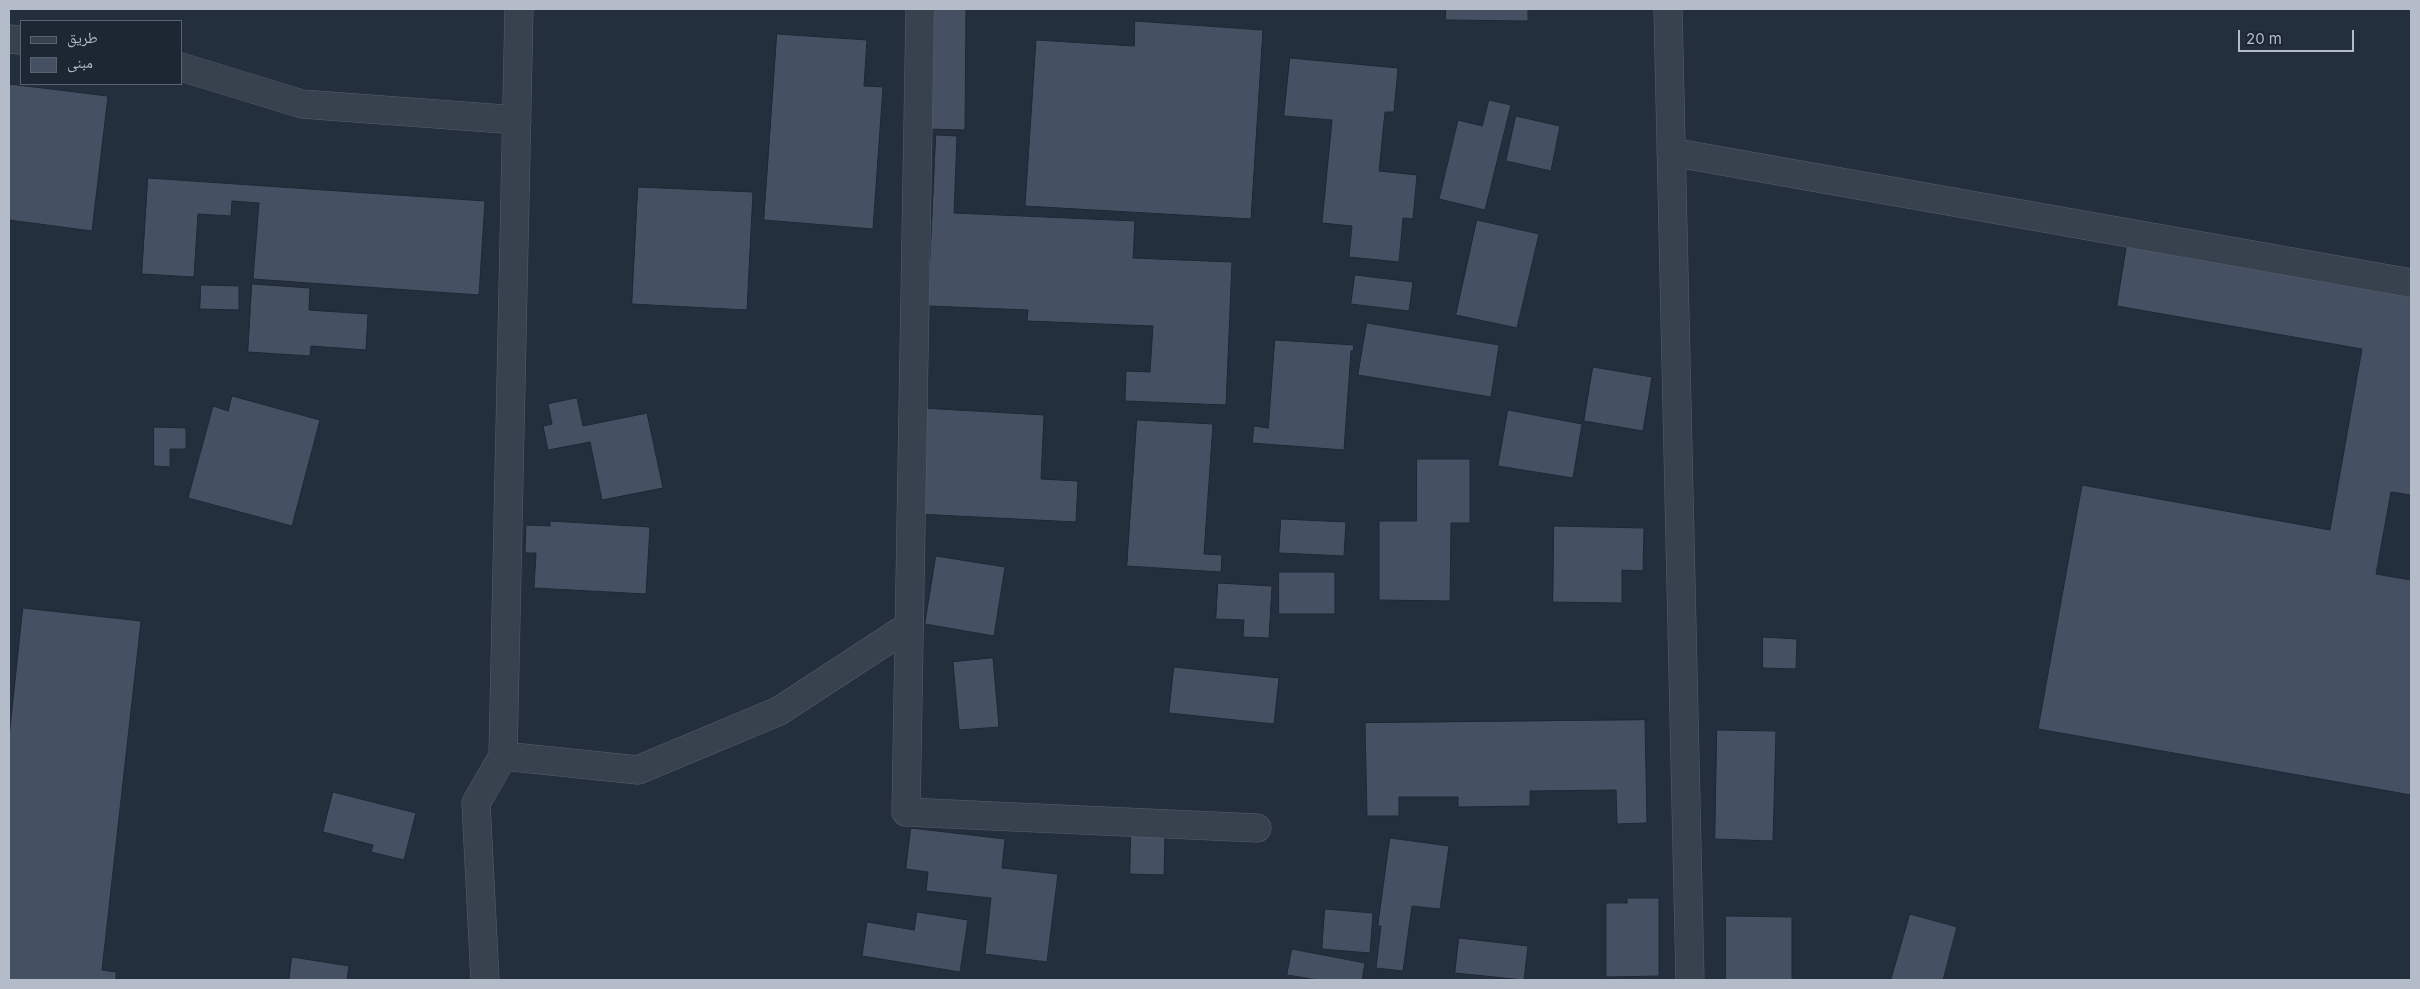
<!DOCTYPE html>
<html>
<head>
<meta charset="utf-8">
<style>
	body { margin:0 }
	#map { position:relative; width:2420px; height:989px; overflow:hidden; background:#242f3e; font-family:Inter,"Noto Naskh Arabic",sans-serif }
	canvas { display:block }
	.frame { position:absolute; inset:0; border:10px solid #b4bcc9; pointer-events:none }
	.legend { position:absolute; left:20px; top:20px; width:162px; height:65px; box-sizing:border-box; background:#1d2633; border:1px solid #59626f; margin:0; padding:6px 9px; list-style:none; font-size:15px; color:#b4bcc9 }
	.legend li { display:flex; align-items:center; gap:10px; height:25px }
	.legend b { width:25px; border:1px solid #59626f }
	.scale { position:absolute; left:2238px; top:30px; width:116px; height:22px; box-sizing:border-box; border:2px solid #b4bcc9; border-top:0; padding-left:6px; font-size:15px; line-height:18px; white-space:nowrap; color:#b4bcc9; -webkit-text-stroke:4px #1d2633; paint-order:stroke }
</style>
</head>
<body>
<div id="map">
<canvas width="2420" height="989"></canvas>
<div class="frame"></div>
<ul class="legend">
<li><b style="height:6px;background:#38414e"></b>طريق</li>
<li><b style="height:14px;background:#455162"></b>مبنى</li>
</ul>
<div class="scale">20 m</div>
</div>
<script>
const ctx = document.querySelector('canvas').getContext('2d');
ctx.lineJoin = 'round';
function fillPath(path, color) {
  ctx.fillStyle = color;
  ctx.fill(path, 'evenodd');
}
function trace(path, color, width, dash) {
  ctx.strokeStyle = color;
  ctx.lineWidth = width;
  ctx.lineCap = dash ? 'butt' : 'round';
  ctx.setLineDash(dash || []);
  ctx.stroke(path);
}
const building = new Path2D(`
	M930,9h36l-1,121 -37,-1z
	M1446,9h82v12l-82,-1z
	M1135,21l128,9 -12,189 -226,-13 11,-166 98,6z
	M777,34l90,6 -3,46 19,1 -10,142 -109,-9z
	M1290,58l108,10 -4,44h-9l-6,59 38,4 -4,44 -10,-1 -4,44 -50,-5 3,-31 -30,-3 10,-103 -48,-4z
	M9,84l99,12 -16,135 -83,-11z
	M1489,100l22,5 -26,105 -46,-11 19,-79 24,6z
	M1516,116l44,10 -9,45 -45,-10z
	M936,135l21,1 -3,77 181,8 -2,37 99,4 -6,143 -101,-4 1,-30 24,1 3,-46 -126,-5 1,-11 -100,-4z
	M148,178l337,23 -6,94 -226,-16 6,-76 -27,-2 -1,15 -33,-2 -4,63 -52,-3z
	M638,187l115,5 -6,118 -115,-6z
	M1477,220l62,14 -22,94 -61,-13z
	M2127,244l284,52v199l-20,-3 -15,82 35,6v215l-373,-66 44,-244 248,45 32,-181 -245,-43z
	M1355,275l58,7 -4,29 -58,-7z
	M252,284l58,4 -1,22 59,4 -2,36 -55,-4 -1,10 -62,-4z
	M201,285l38,1v24l-39,-1z
	M1367,323l132,22 -8,52 -133,-22z
	M1275,340l79,5 -1,6h-2l-7,99 -92,-7 2,-17 14,2z
	M1593,367l59,10 -9,54 -59,-10z
	M232,396l88,24 -28,106 -104,-28 25,-92 15,5z
	M577,398l6,28 64,-13 16,75 -61,12 -12,-58 -42,8 -5,-24 9,-2 -4,-20z
	M922,408l122,7 -3,64 37,2 -2,41 -159,-8z
	M1508,410l74,14 -9,54 -75,-12z
	M1137,420l76,4 -9,130 18,1 -1,17 -94,-6z
	M154,427l32,1v21h-16v18l-16,-1z
	M1417,459h53v64h-19l-1,78 -71,-1v-79h37z
	M1281,519l65,3 -2,34 -65,-3z
	M550,521l100,6 -4,67 -112,-6 2,-35h-11l1,-28 24,1z
	M1554,526l90,2 -1,43 -21,-1v33l-69,-1z
	M936,556l69,11 -11,69 -69,-12z
	M1279,572h56v42h-56z
	M1218,583l54,3 -3,52 -26,-1 1,-17 -28,-1z
	M23,608l118,13 -39,349 14,2v8h-107v-242z
	M1763,637l34,2 -1,30 -33,-1z
	M993,658l6,69 -40,3 -6,-68z
	M1174,667l105,11 -5,46 -105,-11z
	M1645,720l2,103 -30,1 -1,-34 -86,1v15l-72,1v-10h-59v19h-32l-2,-93z
	M1717,730l59,1 -3,110 -58,-2z
	M333,792l83,21 -12,47 -33,-8 2,-7 -50,-13z
	M911,828l94,11 -3,29 56,6 -11,88 -62,-8 6,-56 -65,-7 2,-19 -22,-3z
	M1131,832l34,2 -1,41 -34,-1z
	M1390,838l59,8 -9,63 -28,-3 -9,65 -27,-3 5,-42h-3z
	M1627,898h32v78l-53,1v-74h21z
	M1325,909l48,4 -3,40 -48,-4z
	M917,912l51,8 -8,52 -98,-16 5,-34 47,8z
	M1910,914l47,13 -14,53h-52z
	M1726,916l66,1v63h-66z
	M1459,938l69,8 -4,34 -69,-7z
	M1292,949l73,14 -3,17h-44l-31,-5z
	M292,957l57,9 -2,14h-58z`);
const street = new Path2D(`
	M519,9l-16,747 135,14 141,-59 130,-85
	M920,9l-14,803 351,16
	M1668,9l22,971
	M9,39l12,1
	M181,67l121,37 215,16
	M1671,152l740,131
	M485,980l-9,-177 27,-47`);
fillPath(building, '#455162');
trace(building, '#1f2835', 1);
trace(street, '#565f6c', 29);
trace(street, '#38414e', 28);
</script>
</body>
</html>
